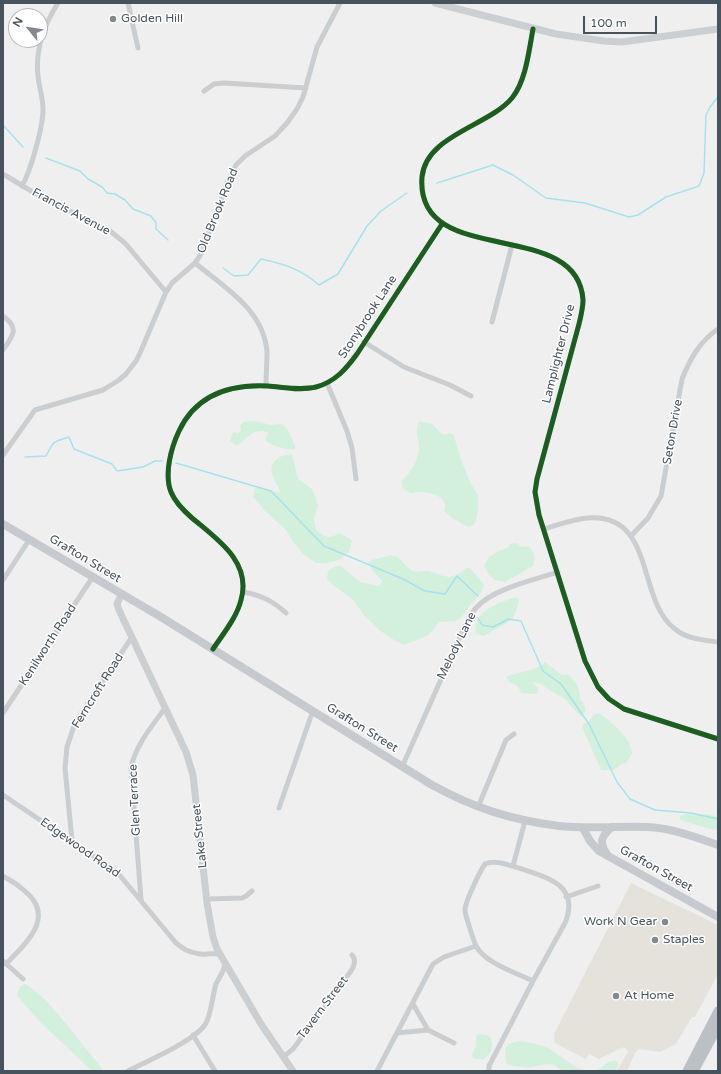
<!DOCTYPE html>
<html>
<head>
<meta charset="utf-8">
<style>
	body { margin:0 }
	#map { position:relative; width:721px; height:1074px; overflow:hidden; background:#f0efef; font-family:"Varela Round",sans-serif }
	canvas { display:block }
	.frame { position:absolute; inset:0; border:4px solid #46525c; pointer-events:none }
	.north { position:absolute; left:8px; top:8px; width:40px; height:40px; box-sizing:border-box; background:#fff; border:1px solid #b5babe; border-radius:50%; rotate:300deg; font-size:11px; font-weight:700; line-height:16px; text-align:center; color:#46525c }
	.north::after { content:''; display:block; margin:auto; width:14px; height:18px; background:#82898f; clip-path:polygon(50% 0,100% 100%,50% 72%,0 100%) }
	.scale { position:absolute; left:583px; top:16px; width:74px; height:18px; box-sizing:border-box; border:2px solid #46525c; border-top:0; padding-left:5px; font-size:12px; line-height:14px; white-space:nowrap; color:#46525c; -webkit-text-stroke:3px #fff; paint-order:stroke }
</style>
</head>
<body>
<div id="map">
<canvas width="721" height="1074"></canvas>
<div class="frame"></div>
<div class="north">N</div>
<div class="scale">100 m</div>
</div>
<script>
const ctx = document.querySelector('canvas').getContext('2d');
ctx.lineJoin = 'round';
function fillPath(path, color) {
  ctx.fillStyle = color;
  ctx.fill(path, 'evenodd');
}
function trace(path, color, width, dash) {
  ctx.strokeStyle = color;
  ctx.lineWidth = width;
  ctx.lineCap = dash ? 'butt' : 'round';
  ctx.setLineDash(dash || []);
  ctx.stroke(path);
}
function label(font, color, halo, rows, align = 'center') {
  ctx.font = font + ' "Varela Round",sans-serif';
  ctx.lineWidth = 3;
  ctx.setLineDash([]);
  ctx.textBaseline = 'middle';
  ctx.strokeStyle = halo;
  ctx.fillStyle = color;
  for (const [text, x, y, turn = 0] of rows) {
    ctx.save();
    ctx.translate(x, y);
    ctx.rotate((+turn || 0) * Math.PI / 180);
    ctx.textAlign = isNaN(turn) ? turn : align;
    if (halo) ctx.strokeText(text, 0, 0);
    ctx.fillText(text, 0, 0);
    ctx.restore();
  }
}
const commercial = new Path2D(`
	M631,883l87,42v49l-23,43h-3l-16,27 -16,8 -21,-3 -4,4 -8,18h-10l11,-20 -4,-4 -25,12 -10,-5 -3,5 -31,-16 -1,-9z`);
const green = new Path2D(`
	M251,421l10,1 9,3 10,-1 4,1 4,5 7,16v3c-9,2 -22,-4 -30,-8l3,-8c-12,-7 -22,6 -31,13l-7,-5 3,-9 5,1 3,-2 -1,-5 3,-4z
	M419,421l13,3 11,11 8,-2 3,2c3,14 8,28 14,42 2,6 6,11 9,17 3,9 1,22 -3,31l-6,2 -16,-9 -8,-7c0,-2 1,-4 1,-6 -2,-13 -25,-14 -34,-12l-6,-3 -3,-4v-6c9,-7 16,-20 17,-31 0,-11 -5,-18 0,-28z
	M292,454l6,25 13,9 5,10 2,8 -4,12 2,12c10,7 12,10 23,3l13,7 -3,12 -9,8 -14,3h-10l-13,-9 -11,-14 -6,-10 -21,-19 -12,-14 1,-8 4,-2 22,6c-1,-6 -4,-9 -6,-14 -8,-16 4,-24 18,-25z
	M516,543l4,3 10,1c5,6 5,12 3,19l-28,16 -10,-2 -6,-5 -5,-9 4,-8 12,-8 8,-2 2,-4z
	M391,555c9,1 13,10 20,15 6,4 11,0 18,1 9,2 17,9 27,4 5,-2 8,-6 13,-8l13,15 2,4 -3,7 -10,11 -10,14 -5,3 -17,1 -10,13 -25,10 -10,-5 -15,-10 -15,-15 -11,-15 -26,-20 1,-9 8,-5h5l19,16 19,4 3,-5 -11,-12 -2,-7 3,-2z
	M515,597l4,2c0,7 -4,13 -6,20l-29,17 -8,-2c-4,-23 23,-31 39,-37z
	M545,662l17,13h7c8,8 11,13 11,24l4,5 2,6 -5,7 -16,-18 -14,-8 -12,-8 -8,-1 7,6 -1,6 -16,-1 -3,-7 -9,-4 -3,-5c13,-6 28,-5 39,-15z
	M599,713c10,7 33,26 33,39 0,4 -4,8 -6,11l-5,1 -7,6h-13l-19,-43 2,-4h4l6,-9z
	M691,813l7,2 11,-1 9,3v13l-8,-1 -29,-9 -2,-4z
	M24,984c18,6 51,51 64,67 5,7 11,12 15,20h-11l-52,-49 -21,-24 -2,-3 3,-8z
	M479,1034l8,1 4,3c3,11 0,14 -8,22l-10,-2 -1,-4 4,-8v-10z
	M520,1041c11,2 21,3 30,8 12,7 20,17 34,21 22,4 17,-11 33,-9l2,3 -4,7h-53l-8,-6 -7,-1 -19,4 -19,-3 -3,-2 -1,-11 1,-5 4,-4z`);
const stream = new Path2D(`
	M3,125l20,22
	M46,158l34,13 8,8 14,8 5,6 8,1 10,6 8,9 18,7 5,7v6l12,11
	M437,183l56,-18 20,10 33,23 39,5 44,14 9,-2 28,-18 33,-11 5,-13 2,-58 4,-8 8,-10
	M223,268l11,8 14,-1 13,-16c23,5 40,10 58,26l19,-11 29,-48 14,-15 26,-18
	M25,457l21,-1c8,-15 6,-14 23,-19l5,12 38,15 5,7 26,-4 12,-6h7
	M176,463l95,28 53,55 79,33 22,12 20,3 12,-18 21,20
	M478,618l4,7 11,2 16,-8 12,2 22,50 18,13 28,40 28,58 13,17 25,11 36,3 27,6`);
const street = new Path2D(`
	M128,3l10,45
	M533,29c-4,21 -7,52 -21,69 -23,28 -86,37 -90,79 -7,93 156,39 161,123 0,8 -2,16 -4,24l-42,155 -2,13 4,23 46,146 13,26 11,12 15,10 94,30
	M204,91l10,-7 10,-1 82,5
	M3,174l33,20 74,37 15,12 41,49
	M22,186c9,-16 21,-59 21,-77 0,-11 -4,-22 -5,-33 -3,-27 6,-51 20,-73
	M195,263c29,24 69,47 72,89 0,11 -1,23 -1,34
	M3,316c17,12 10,20 0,34
	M492,322l20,-77
	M364,342l40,25 46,18 21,11
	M327,383l20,48 5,17 4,31
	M3,455l32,-45 68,-20 16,-10 7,-6 10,-13 4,-8 26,-61 6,-9 23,-20 6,-9 26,-71 9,-18 9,-9 30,-20 12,-13 10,-14 6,-12 14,-50 23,-44
	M544,529c14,-4 29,-10 44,-11 68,-5 48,82 87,111 12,10 28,11 43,13
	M631,536l17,-18 13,-22 21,-117c8,-20 18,-38 36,-50
	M3,580l26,-40
	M243,592c18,3 30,9 43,21
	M213,649c10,-15 24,-32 28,-49 11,-38 -24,-61 -49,-82 -8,-7 -17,-16 -21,-26 -7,-18 0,-44 8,-61 17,-36 51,-47 89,-45 15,1 32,5 48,1 19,-5 30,-18 41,-33l85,-130
	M3,713l89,-135
	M402,767l60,-135c4,-8 8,-17 14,-24 16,-19 58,-28 82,-36
	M3,795l114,77 59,71c3,2 6,5 10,7 5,2 15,5 21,4 6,0 12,-2 16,5 5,8 -4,18 -7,25 -4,13 -4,27 -10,39 -9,17 -59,38 -78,48
	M478,807l28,-67 8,-6
	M279,808l32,-92 3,-4
	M72,841l-7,-73 2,-21 8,-24 57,-86
	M513,866l12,-45
	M3,876c6,4 13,7 18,12 37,27 7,53 -15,76
	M566,897l32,-11
	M207,899l35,-1 4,-2 6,-5
	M141,900l-10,-132c4,-22 21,-42 34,-60
	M476,946c-2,-5 -11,-31 -11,-36 0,-8 15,-39 20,-46 11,-5 26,2 37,5 27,9 58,17 43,54l-32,58
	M3,961l20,18
	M413,1004l15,26
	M397,1033l31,-3 26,13
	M193,1035l22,36
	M283,1057l10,-8 58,-78c3,-5 6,-11 1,-16
	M377,1071l56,-107 11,-7 32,-11c9,17 40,27 57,35l-44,85v5`);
const secondary = new Path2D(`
	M435,3l121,31 48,7 18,1 96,-13
	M121,595l-4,9 2,6 67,142 7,23 14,128 6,34 4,12 44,75 32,47`);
const primary = new Path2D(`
	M3,524l158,93 271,168c42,23 79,35 127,41 29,3 59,0 88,1 25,1 48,10 71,18
	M583,828l7,13 9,10 119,66
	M608,856c-9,-13 -8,-19 4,-29`);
const highway = new Path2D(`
	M687,1071l31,-60
	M694,1071l24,-44`);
const cycleway = new Path2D(`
	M533,29c-4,21 -7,52 -21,69 -23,28 -86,37 -90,79 -7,93 156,39 161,123 0,8 -2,16 -4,24l-42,155 -2,13 4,23 46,146 13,26 11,12 15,10 94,30
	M213,649c10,-15 24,-32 28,-49 11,-38 -24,-61 -49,-82 -8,-7 -17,-16 -21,-26 -7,-18 0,-44 8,-61 17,-36 51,-47 89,-45 15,1 32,5 48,1 19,-5 30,-18 41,-33l85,-130`);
const markers = [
	[113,19,4,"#82898f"],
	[665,922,4,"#82898f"],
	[655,940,4,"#82898f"],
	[616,996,4,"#82898f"]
];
const poiNames = [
	["Golden Hill",121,19],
	["Work N Gear",657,922,"right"],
	["Staples",663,940],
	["At Home",624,996]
];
const streetNames = [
	["Old Brook Road",218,211,-68],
	["Francis Avenue",71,212,28],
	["Stonybrook Lane",368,317,-57],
	["Lamplighter Drive",559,354,-76],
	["Seton Drive",673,432,-80],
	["Grafton Street",85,559,31],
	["Kenilworth Road",48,645,-57],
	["Melody Lane",457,646,-64],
	["Ferncroft Road",98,691,-58],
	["Grafton Street",362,728,32],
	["Glen Terrace",135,800,-93],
	["Lake Street",200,836,-96],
	["Edgewood Road",80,848,35],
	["Grafton Street",656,869,29],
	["Tavern Street",323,1008,-53]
];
fillPath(commercial, '#e5e2dc');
fillPath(green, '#d3f0dd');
trace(stream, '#a6e2ee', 1.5);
trace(street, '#cbced0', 5);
trace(secondary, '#cbcfd1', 7);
trace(primary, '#c6cace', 8);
trace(highway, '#bbc0c5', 9);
trace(cycleway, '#1b5e20', 5);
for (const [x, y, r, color] of markers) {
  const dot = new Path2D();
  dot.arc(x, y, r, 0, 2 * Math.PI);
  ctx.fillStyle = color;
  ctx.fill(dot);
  trace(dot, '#fff', 1.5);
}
label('12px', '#46525c', '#fff', poiNames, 'left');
label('12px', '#46525c', '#fff', streetNames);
</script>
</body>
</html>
